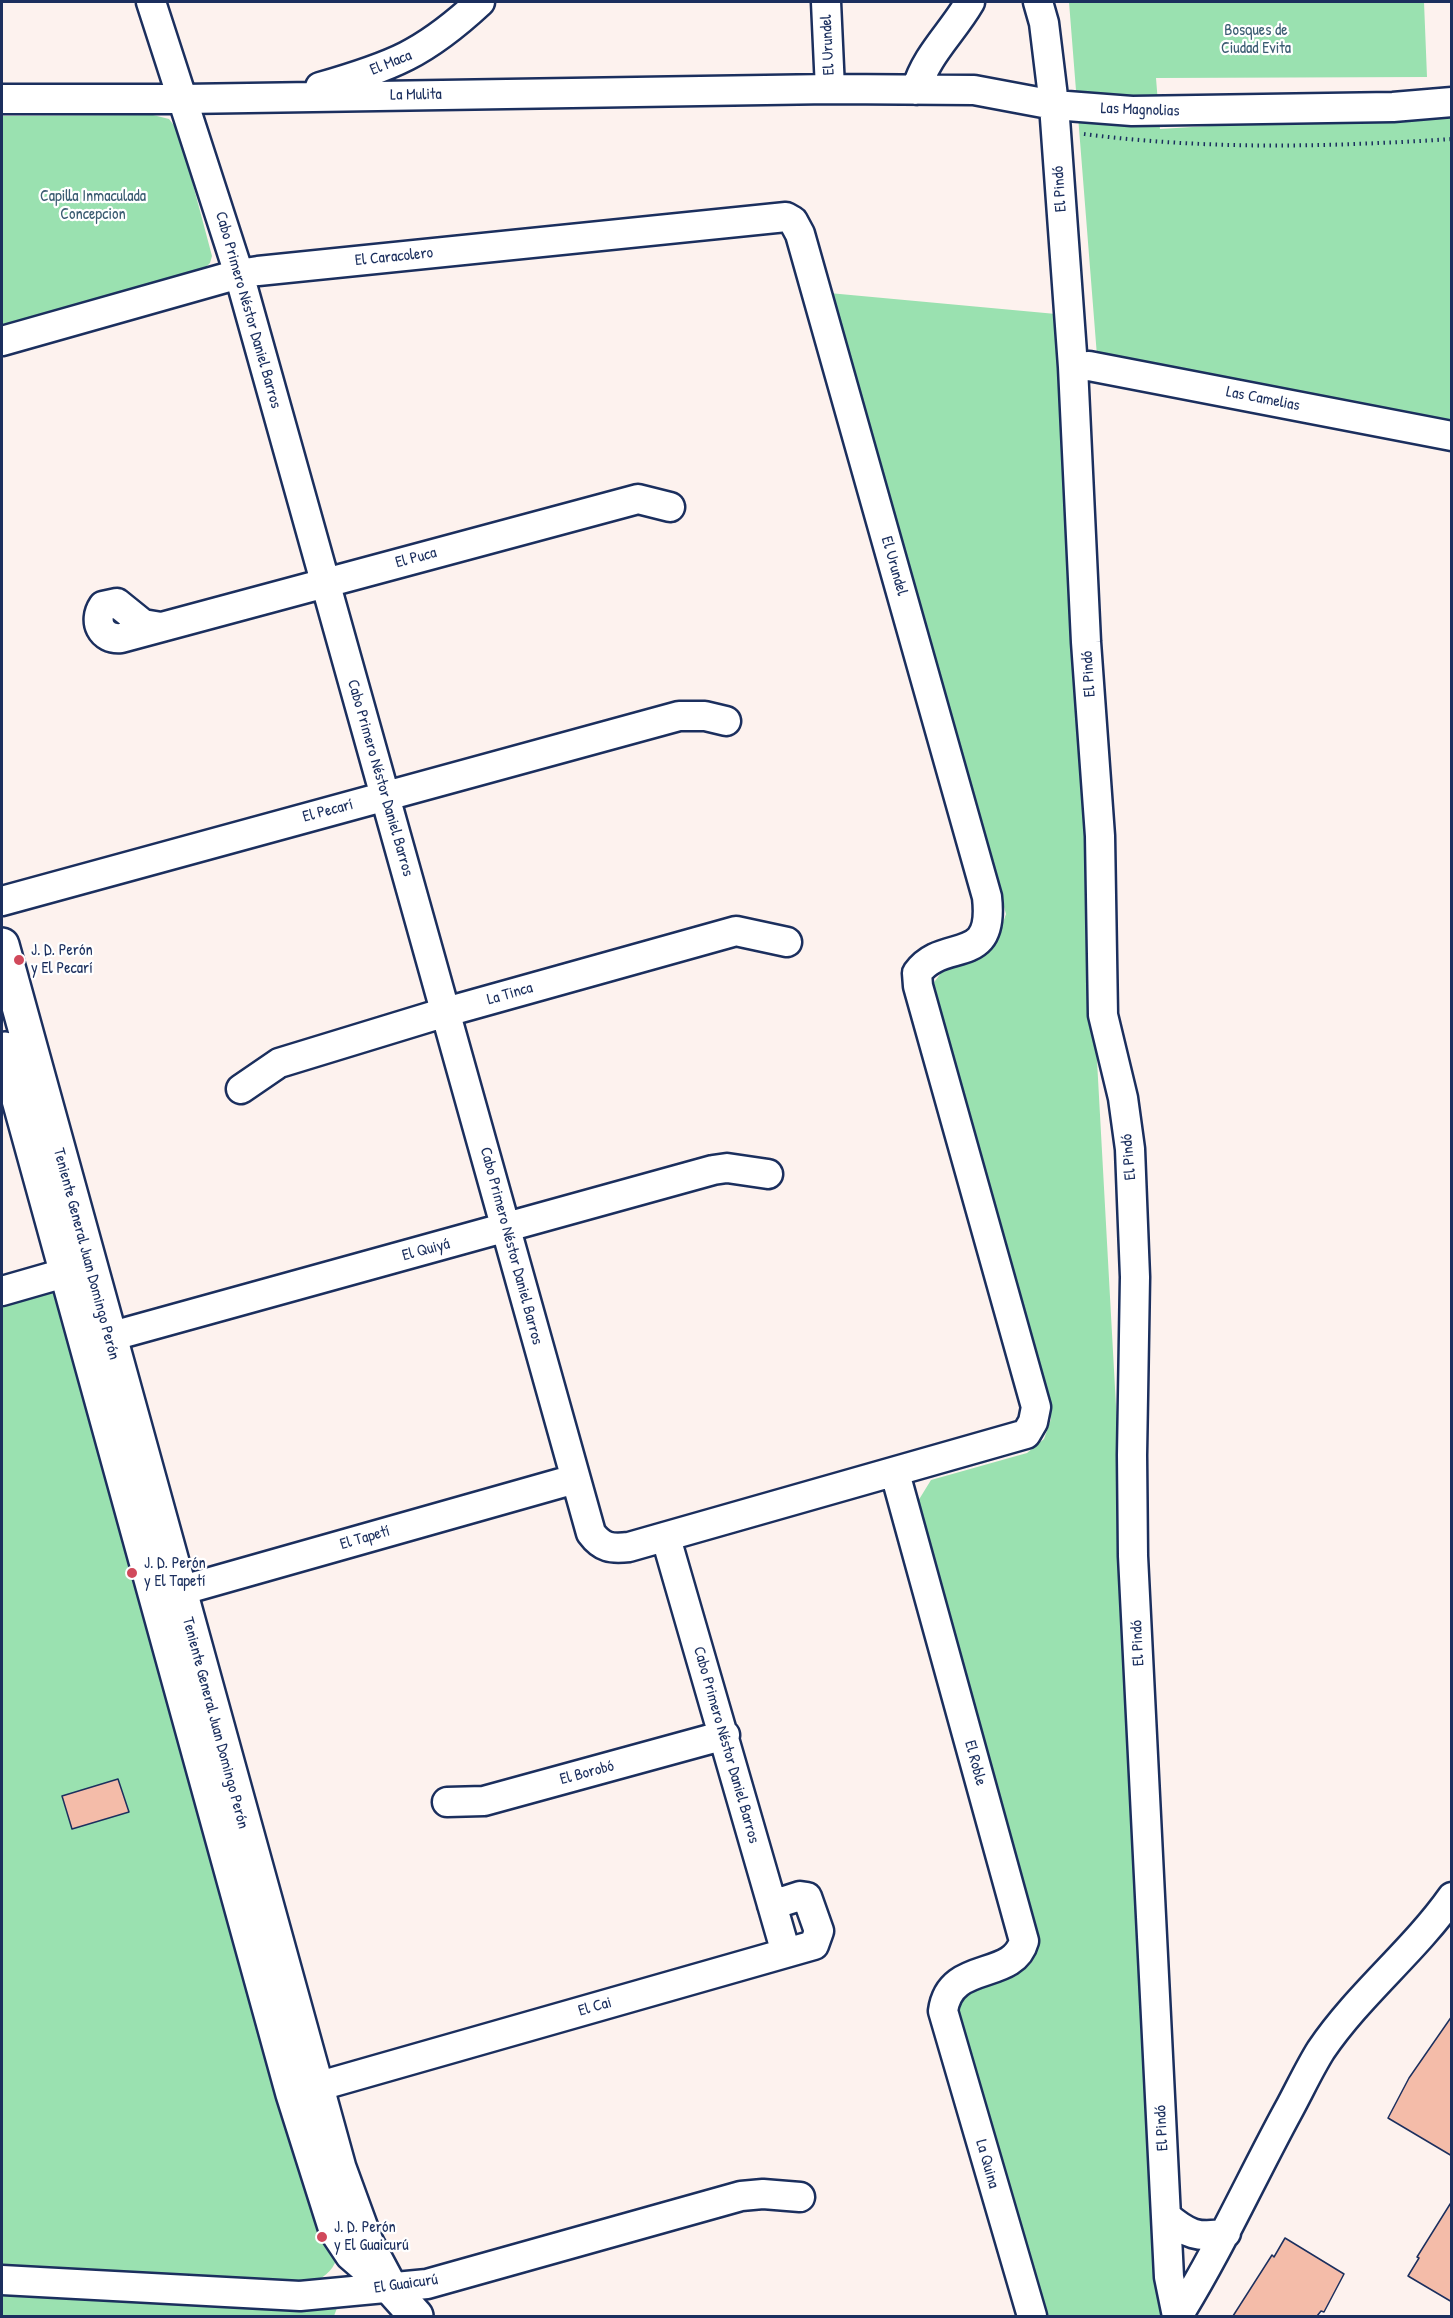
<!DOCTYPE html>
<html>
<head>
<meta charset="utf-8">
<style>
	body { margin:0 }
	#map { position:relative; width:1453px; height:2318px; overflow:hidden; background:#fdf2ee; font-family:"Patrick Hand",sans-serif }
	canvas { display:block }
	.frame { position:absolute; inset:0; border:3px solid #1b2f5e; pointer-events:none }
</style>
</head>
<body>
<div id="map">
<canvas width="1453" height="2318"></canvas>
<div class="frame"></div>
</div>
<script>
const ctx = document.querySelector('canvas').getContext('2d');
ctx.lineJoin = 'round';
function fillPath(path, color) {
  ctx.fillStyle = color;
  ctx.fill(path, 'evenodd');
}
function trace(path, color, width, dash) {
  ctx.strokeStyle = color;
  ctx.lineWidth = width;
  ctx.lineCap = dash ? 'butt' : 'round';
  ctx.setLineDash(dash || []);
  ctx.stroke(path);
}
function label(font, color, halo, rows, align = 'center') {
  ctx.font = font + ' "Patrick Hand",sans-serif';
  ctx.lineWidth = 4.5;
  ctx.setLineDash([]);
  ctx.textBaseline = 'middle';
  ctx.strokeStyle = halo;
  ctx.fillStyle = color;
  for (const [text, x, y, turn = 0] of rows) {
    ctx.save();
    ctx.translate(x, y);
    ctx.rotate((+turn || 0) * Math.PI / 180);
    ctx.textAlign = isNaN(turn) ? turn : align;
    if (halo) ctx.strokeText(text, 0, 0);
    ctx.fillText(text, 0, 0);
    ctx.restore();
  }
}
const green = new Path2D(`
	M1069,2h355l3,75 -271,1 4,51 291,-18v316l-354,-71z
	M153,115l16,4 10,13 33,124 -2,7 -8,8 -200,55v-210z
	M829,293l227,21 110,2002h-128l-83,-298 6,-23 56,-20 15,-13 8,-21 -125,-435 16,-26 96,-27 17,-14 7,-20 -119,-434 12,-16 33,-12 20,-17 9,-26z
	M55,1290l283,963c-3,16 -11,22 -25,30l-311,-15v-966z
	M2,2289l335,19 -3,8h-332z`);
const building = new Path2D(`
	M118,1779l11,33 -57,17 -10,-33z
	M1452,2016v140l-64,-38 21,-40z
	M1452,2201v101l-44,-26 11,-18 -2,-1z
	M1285,2238l59,36 -20,38 -3,-1 -4,5h-84l39,-61 2,2z`);
const path = new Path2D(`
	M1084,134c122,16 245,13 368,5`);
const minor = new Path2D(`
	M826,2l4,87
	M1038,2l6,21 10,82 19,262 13,275 14,194 3,179 20,83 7,51 5,128 -3,178 1,101 36,721 8,39
	M320,87c73,-21 104,-33 160,-85
	M916,90c10,-35 36,-57 54,-88
	M2,99h182l646,-10 144,1 80,15 78,6 261,-4 59,-5
	M2,341l237,-67 19,-3 528,-54 7,4 7,13 187,663c8,72 -43,39 -70,76l1,13 118,421 -3,15 -7,12 -397,113c-18,2 -27,1 -38,-14l-352,-1259 -88,-272
	M1073,367l16,-1 363,70
	M161,627l-18,-3 -26,-21 -14,3c-10,15 -2,34 18,32l517,-139 32,8
	M2,901l677,-185h26l21,5
	M241,1089l38,-26 167,-51 290,-81 51,11
	M2,1291l87,-25
	M87,1340l22,-3 604,-167 14,-2 41,6
	M895,1473l129,468c-11,41 -74,18 -81,70l89,305
	M666,1538l120,415
	M158,1597l417,-118
	M447,1802l37,-1 241,-66
	M295,2093l519,-148 5,-14 -12,-34 -7,-1 -28,9
	M1166,2216c21,18 32,23 60,17
	M2,2280l298,16 127,-12 314,-88 22,-2 37,3
	M1178,2316c41,-66 73,-137 110,-205 11,-20 21,-42 33,-61 38,-56 92,-98 131,-153`);
const major = new Path2D(`
	M2,945l337,1223 27,74 24,45
	M5,1049l288,1045 43,136 16,24 38,33 26,29`);
const markers = [
	[19,960,6,"#d1495b"],
	[132,1573,6,"#d1495b"],
	[322,2237,6,"#d1495b"]
];
const parkNames = [
	["Bosques de",1256,31],
	["Ciudad Evita",1256,49],
	["Capilla Inmaculada",93,197],
	["Concepcion",93,215]
];
const streetNames = [
	["El Urundel",828,45,-93],
	["El Maca",391,63,-22],
	["La Mulita",416,95,-1],
	["Las Magnolias",1140,110,2],
	["El Pindó",1060,189,-94],
	["El Caracolero",394,257,-6],
	["Cabo Primero Néstor Daniel Barros",248,310,74],
	["Las Camelias",1263,399,11],
	["El Puca",416,558,-15],
	["El Urundel",894,566,74],
	["El Pindó",1089,674,-94],
	["Cabo Primero Néstor Daniel Barros",380,778,74],
	["El Pecarí",328,811,-15],
	["La Tinca",510,994,-16],
	["El Pindó",1129,1157,-95],
	["Cabo Primero Néstor Daniel Barros",511,1246,75],
	["El Quiyá",426,1250,-15],
	["Teniente General Juan Domingo Perón",86,1254,75],
	["El Tapetí",365,1538,-16],
	["El Pindó",1138,1643,-93],
	["Teniente General Juan Domingo Perón",215,1723,75],
	["Cabo Primero Néstor Daniel Barros",726,1745,74],
	["El Roble",975,1763,75],
	["El Borobó",587,1773,-15],
	["El Cai",595,2007,-16],
	["El Pindó",1162,2128,-93],
	["La Quina",987,2164,74],
	["El Guaicurú",406,2284,-8]
];
const poiNames = [
	["J. D. Perón",31,951],
	["y El Pecarí",31,969],
	["J. D. Perón",144,1564],
	["y El Tapetí",144,1582],
	["J. D. Perón",334,2228],
	["y El Guaicurú",334,2246]
];
fillPath(green, '#9ae1b0');
fillPath(building, '#f4bca9');
trace(building, '#1b2f5e', 1.5);
trace(minor, '#1b2f5e', 33);
trace(major, '#1b2f5e', 38);
trace(path, '#1b2f5e', 4, [1.5, 4.5]);
trace(minor, '#fff', 28);
trace(major, '#fff', 33);
for (const [x, y, r, color] of markers) {
  const dot = new Path2D();
  dot.arc(x, y, r, 0, 2 * Math.PI);
  ctx.fillStyle = color;
  ctx.fill(dot);
  trace(dot, '#fff', 2);
}
label('16px', '#3b5c72', '#fff', parkNames);
label('16px', '#1b2f5e', '#fff', streetNames);
label('16px', '#1b2f5e', '#fff', poiNames, 'left');
</script>
</body>
</html>
